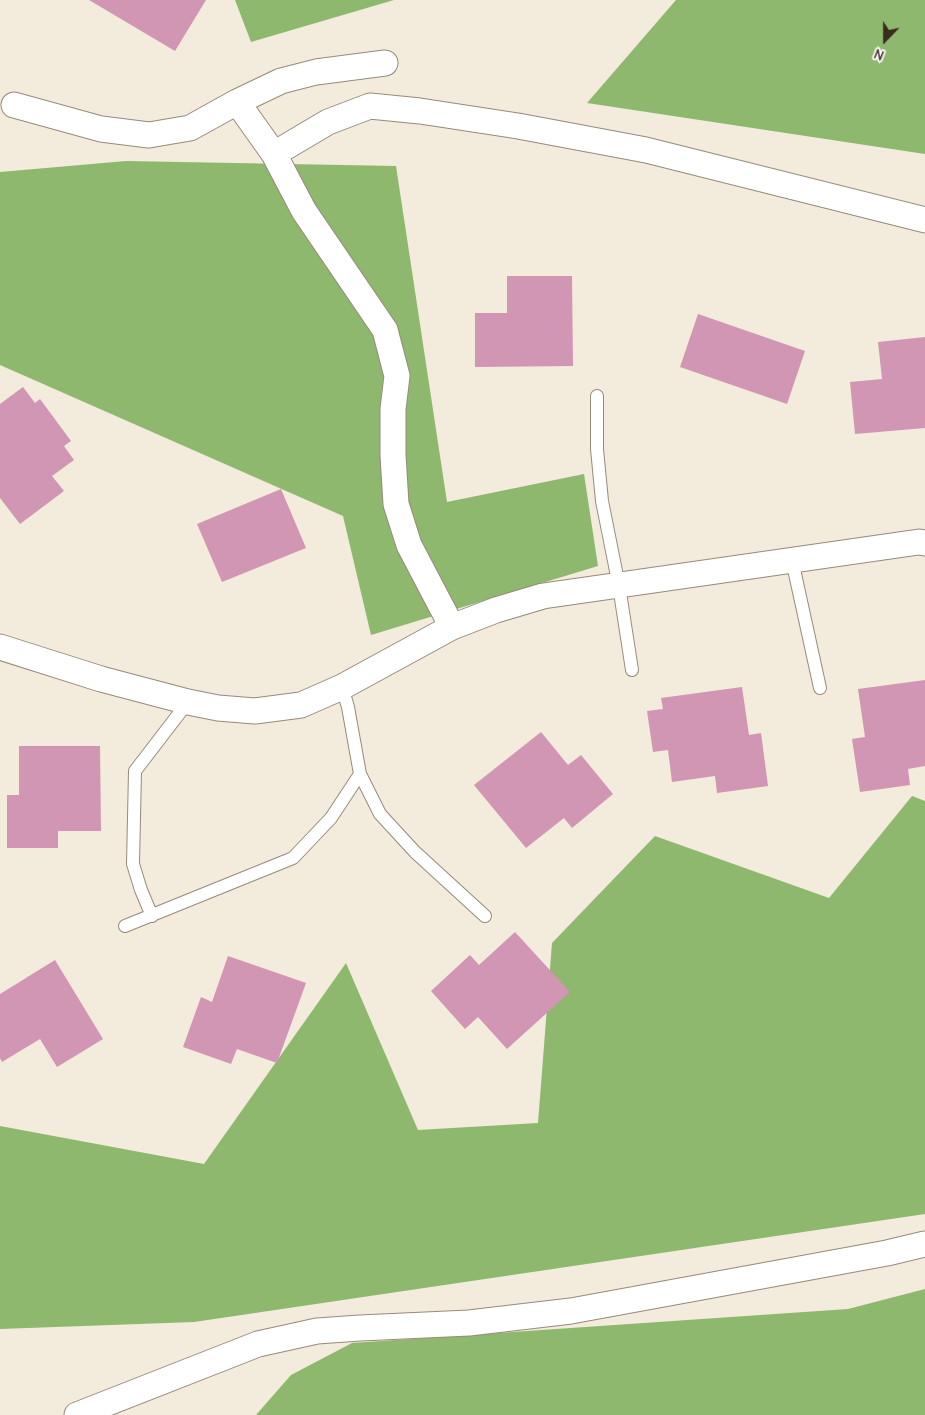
<!DOCTYPE html>
<html>
<head>
<meta charset="utf-8">
<style>
	body { margin:0 }
	#map { position:relative; width:925px; height:1415px; overflow:hidden; background:#f3ebdb; font-family:"Comic Neue",sans-serif }
	canvas { display:block }
	.north { position:absolute; left:860px; top:15px; width:50px; height:50px; -webkit-text-stroke:4px #f6f6f2; paint-order:stroke; rotate:202deg; font-size:14px; font-weight:700; line-height:20px; text-align:center; color:#3b2a1e }
	.north::after { content:''; display:block; margin:auto; width:18px; height:22px; background:#3b2a1e; clip-path:polygon(50% 0,100% 100%,50% 72%,0 100%) }
</style>
</head>
<body>
<div id="map">
<canvas width="925" height="1415"></canvas>
<div class="north">N</div>
</div>
<script>
const ctx = document.querySelector('canvas').getContext('2d');
ctx.lineJoin = 'round';
function fillPath(path, color) {
  ctx.fillStyle = color;
  ctx.fill(path, 'evenodd');
}
function trace(path, color, width, dash) {
  ctx.strokeStyle = color;
  ctx.lineWidth = width;
  ctx.lineCap = dash ? 'butt' : 'round';
  ctx.setLineDash(dash || []);
  ctx.stroke(path);
}
const forest = new Path2D(`
	M235,0h159l-143,42z
	M676,0h249v154l-338,-51z
	M126,161l270,5 51,336 137,-28 14,92 -227,69 -28,-119 -343,-151v-193z
	M912,796l13,5v413l-731,108 -194,7v-203l204,38 142,-201 72,167 120,-7 14,-180 103,-107 174,62z
	M925,1289v126h-669l35,-40 61,-32 496,-34z`);
const building = new Path2D(`
	M89,0h117l-31,51z
	M507,276h65l1,90 -98,1v-54h32z
	M698,314l107,37 -18,53 -107,-37z
	M925,337v91l-70,6 -5,-52 32,-3 -4,-37z
	M23,387l12,16 5,-4 31,42 -7,5 10,14 -22,16 12,15 -44,33 -20,-26v-94z
	M281,489l25,59 -84,34 -25,-58z
	M925,680v86l-17,3 2,16 -50,7 -8,-53 13,-2 -7,-48z
	M742,687l7,48 12,-2 7,53 -51,7 -2,-17 -43,6 -4,-32 -15,2 -6,-41 16,-2 -2,-11z
	M541,732l27,33 13,-10 32,39 -41,34 -8,-10 -38,30 -52,-63z
	M19,746h81l1,85h-43v17h-51v-53h12z
	M515,932l55,60 -63,57 -29,-32 -13,12 -34,-38 39,-36 9,10z
	M228,956l78,27 -29,80 -40,-14 -6,15 -48,-17 18,-50 11,5z
	M55,960l48,79 -46,28 -17,-28 -38,23 -2,-4v-64z`);
const lane = new Path2D(`
	M597,396v53l5,52 17,85 13,84
	M792,560l28,128
	M360,774l20,40 35,38 70,64
	M152,916l-11,-26 -8,-26 2,-93 53,-69
	M125,926l168,-68 38,-40 29,-44 -12,-67 -6,-20`);
const street = new Path2D(`
	M237,102l37,52 30,57 81,119 12,46 -4,33v46l3,49 13,41 43,82
	M14,105l87,24 48,6 41,-7 47,-26 44,-21 35,-9 69,-9
	M274,154l54,-32 42,-16 50,5 98,15 128,24 279,70
	M0,647l101,32 87,23 30,6 37,3 46,-6 41,-18 110,-60 44,-17 47,-14 376,-54 6,1
	M77,1415l181,-71 59,-13 43,-3 109,-5 102,-12 316,-58 38,-9`);
fillPath(forest, '#8eb86e');
fillPath(building, '#d096b3');
trace(lane, '#978a7c', 14);
trace(street, '#978a7c', 27);
trace(lane, '#fff', 12);
trace(street, '#fff', 25);
</script>
</body>
</html>
